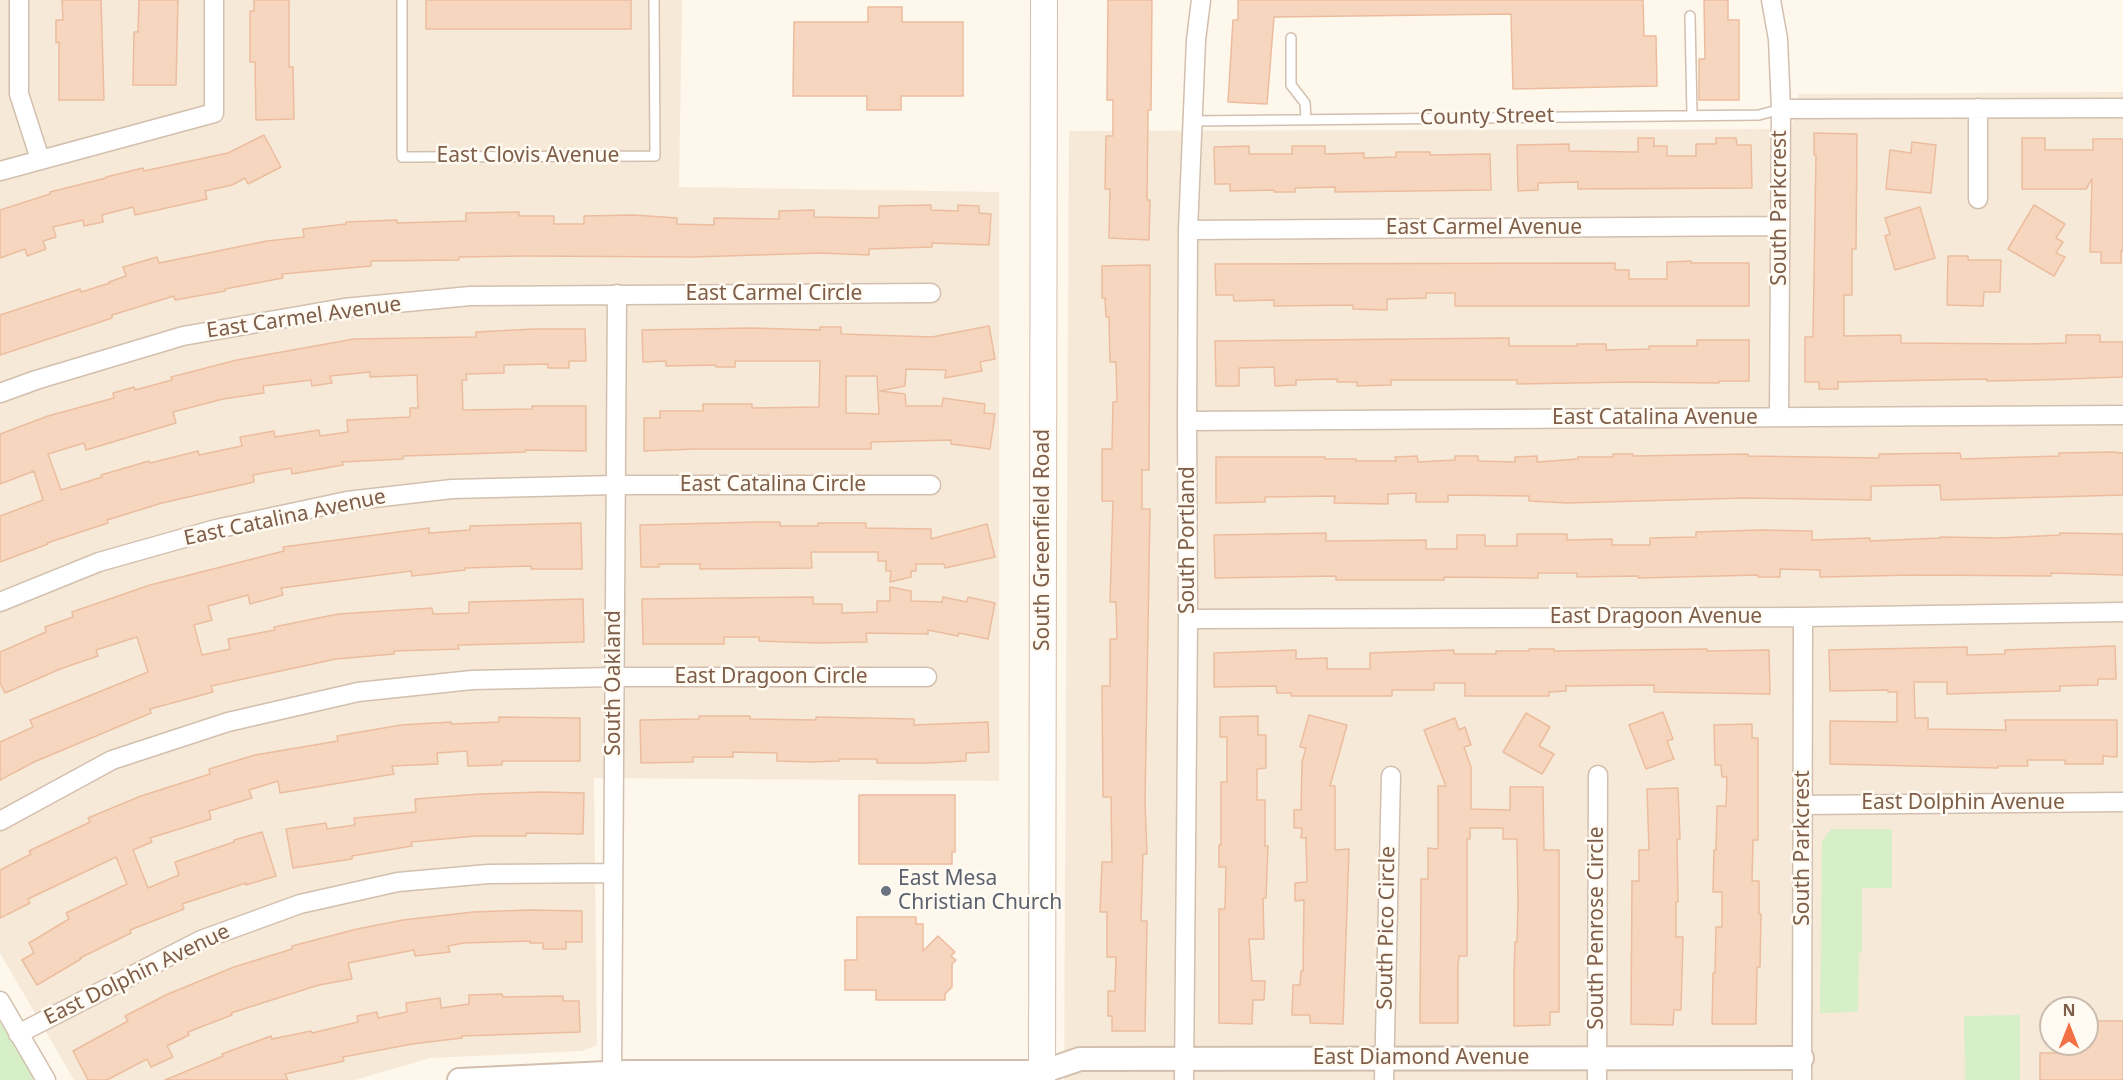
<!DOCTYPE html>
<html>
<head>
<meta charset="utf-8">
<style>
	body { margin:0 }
	#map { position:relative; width:2123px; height:1080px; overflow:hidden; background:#fef7eb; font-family:"Noto Sans",sans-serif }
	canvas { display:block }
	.north { position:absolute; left:2039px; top:996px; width:60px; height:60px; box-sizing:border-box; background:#fffbf3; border:2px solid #cbbcaf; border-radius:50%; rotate:0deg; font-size:16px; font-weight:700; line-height:24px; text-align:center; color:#7e5d49 }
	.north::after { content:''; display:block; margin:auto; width:21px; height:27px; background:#f37045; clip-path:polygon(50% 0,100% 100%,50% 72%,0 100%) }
</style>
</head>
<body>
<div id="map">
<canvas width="2123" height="1080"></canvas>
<div class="north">N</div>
</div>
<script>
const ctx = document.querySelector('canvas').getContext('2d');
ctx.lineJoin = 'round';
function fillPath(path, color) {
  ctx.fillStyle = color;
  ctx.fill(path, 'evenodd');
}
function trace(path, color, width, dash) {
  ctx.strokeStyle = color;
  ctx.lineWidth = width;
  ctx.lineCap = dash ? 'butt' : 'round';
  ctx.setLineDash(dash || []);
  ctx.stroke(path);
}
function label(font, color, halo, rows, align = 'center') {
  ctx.font = font + ' "Noto Sans",sans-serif';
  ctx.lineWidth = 5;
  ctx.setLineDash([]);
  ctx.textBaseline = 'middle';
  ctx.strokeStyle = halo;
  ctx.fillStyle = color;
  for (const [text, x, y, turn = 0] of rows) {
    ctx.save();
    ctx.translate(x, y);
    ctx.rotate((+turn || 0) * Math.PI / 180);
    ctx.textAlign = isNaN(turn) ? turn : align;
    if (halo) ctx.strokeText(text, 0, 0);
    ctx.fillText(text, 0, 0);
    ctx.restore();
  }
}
const residential = new Path2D(`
	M0,0h682l-3,187 320,5v589l-405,-3 3,267 -15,6 -152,7 -75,22h-281l-74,-127z
	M2123,92v988h-1059l5,-949 722,-2 8,-35zM2051,1008h36v36h-36z`);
const green = new Path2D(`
	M1831,829h61v59h-30v64l-3,1 -1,59 -38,1 2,-172z
	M0,992l50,88h-50z
	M2020,1015v65h-55l-1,-64z`);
const building = new Path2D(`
	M62,0h39l3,100h-45v-58l-3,1v-23h7z
	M139,0h39l-2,85h-43l1,-53h4z
	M254,0h35v67h4l1,52 -38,1 -1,-58h-5v-51h4z
	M426,0h205v29h-205z
	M1108,0h44l-1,110h-3l-1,90h3l-1,40 -40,-2 1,-49h-5l1,-53h7v-36h-6z
	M1238,0h405l1,36h12l1,50 -144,3 -2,-75 -237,3 -7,87 -39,-2 5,-82h5z
	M1704,0h24v20h11v80h-40v-41h6z
	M868,7h34v15h61v74h-62v14h-34v-14h-74l1,-74h74z
	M1814,133l43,1 -1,115h-4v46h-8v41l57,-1v8l126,1 39,-1v-8h34v7h23v35l-83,3 -53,1v-2l-149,3v7h-19v-7h-14v-45h8l3,-182h-2z
	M264,135l17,32 -33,17 -3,-6 -13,7 -27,6 2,8 -72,16 -2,-8 -31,8 1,7 -19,4 -1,-6 -30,7 3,10 -13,4 3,8 -19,7 -2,-7 -25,9v-48l50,-16v-2l56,-14v-1l37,-9 1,3 84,-18z
	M1638,138h16v8h13v10h29v-12h20v-6h20l1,7h14l1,43 -174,1v-7l-40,1v7l-20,1 -1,-46 52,-1v7l69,1z
	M2022,138h23v12h48v-11h30v112h-2v12h-20v-11h-11l2,-73 -6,10h-64z
	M1912,142l24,3 -5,48 -45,-4 4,-39 21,3z
	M1249,146v8h43v-8h33v8l39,-1v5l32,-1v-5h34v3l60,-1 1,36 -156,2v-5l-40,1v4h-21v-2l-44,1v-7h-15l-1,-37z
	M931,205v5l27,1v-6l21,1v7l12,1 -2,31 -57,-2v4l-63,2v6l-49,-2 -126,4 -169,-1 -66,1v3l-88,1v5l-89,8 1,4 -58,11v2l-50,9 -1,-4 -62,19v3l-112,37v-40l80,-26 1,3 29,-9 -1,-1 17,-6 -3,-9 34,-10 2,6 108,-22 37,-4 -1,-8 43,-5v-2l51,-2v3l69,-2v-8l53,-1v4h35v8h30v-8l49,-1 44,3v6l37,1v-7l65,1v-8l35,-1v7l65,1v-12z
	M2034,205l31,19 -9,14 7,4 -7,11 9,4 -11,19 -46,-27z
	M1920,207l15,51 -40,12 -10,-34 5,-2 -5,-16z
	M1948,256h20v4h33l-1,32h-16l-1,14 -36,-1z
	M1691,261v2h58v43h-294v-13h-29v5l-39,1v11l-34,-1v-4l-79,1v-6l-40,1 -1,-6h-17l-1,-31 400,-1v7h14v9h38v-17z
	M1150,265l-1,205h-7v39h8l-5,293 2,52h-4l-2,67h6l-2,110h-33v-15h-4v-25h7l1,-34h-9v-45h-7l2,-50h10l-1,-65h-8l-1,-111h8v-47h7l-1,-37h-6l3,-101h-11v-52h10l1,-47h4l-1,-40h-6l-1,-45h-3l-1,-19h-3v-32z
	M989,326l6,33 -15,3 2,9 -37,7 1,-8 -40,-1 -1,17 -25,5 25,3 1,12h36l1,-8 42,6 -1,9 11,1 -5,35 -39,-5v-4l-80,2v7h-177l-50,2v-33h16v-7h43v-7h49v4l67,-1 1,-46h-85v6h-19v-2l-50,1v-5l-23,1 -1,-32 109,-2 69,2v-3h21v7l91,3zM846,376h31l2,38 -33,-1z
	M534,329h51l1,32h-17v7h-21v-4l-44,1v8l-38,1 1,6h-5l1,30 69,-1v-3h54v45l-61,-1v2l-122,4v3l-61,3 1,3 -51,9 -1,-6 -38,7 1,7 -92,21 -55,17 1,3 -61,20 1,1 -48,18v-46l43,-16 -9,-29 -34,13v-50l48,-18 66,-18 -1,-5 21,-6 1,3 37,-10 -1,-3 66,-17 117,-21 122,-2v-5zM370,372v5l47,-2 1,33h-8v9l-63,3 1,12 -28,4 -1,-6 -44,7 -1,-6 -34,6 2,9 -43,9 -1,-4 -48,12 -1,-2 -48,14 1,2 -41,13 -13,-36 36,-11 2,7 90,-27 -3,-11 50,-13 41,-6 -1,-7 48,-6 1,6 20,-3 -2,-7z
	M1509,338v8h68v-2h29v6l43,-1v-3h48v-6h52v41h-30v2l-88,-1 -114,2v-4h-126v5l-34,1v-4h-20v-3l-41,1v5l-21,1 -1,-19 -35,1v18h-23l-1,-45z
	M2111,452l12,1v42l-182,5 -1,-15 -69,1v14l-127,-2 -176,5 -39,-2v-5l-81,-1v7h-32v-9l-28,1v10l-54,-1 1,-7 -70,1v5l-49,1v-46h109v2h31v2h40l-1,-4 22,-1 1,6 37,-2v-4h23v5l37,1v-5l22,-1v6l41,-3v-2h35v-3h20v2l115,-2v2l131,2v-4l81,-1 1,6 98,-3v-3z
	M758,522h22v4h38v-3h48v5l65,1v10l56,-15 8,33 -50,11 -1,-4h-28v7h-5v6l-21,5 1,-11h-5v-10h-8v-9h-67l1,16 -112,1v-5h-41v3h-18l-1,-42z
	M581,523l1,46h-51v-3l-66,2v2l-53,6 -1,-5 -130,17 2,7 -33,9 -2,-9 -40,11 4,14 -18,5 8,30 28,-6 -2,-10 47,-9 -1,-3 64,-13 94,-6 1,6 36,-1v-11l114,-3 1,43 -126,3 1,4 -65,2v3l-58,5 -125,27 2,6 -63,17 1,4 -117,49 -34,18v-38l33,-15 -3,-7 118,-48 -11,-35 -41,13 2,6 -38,13 -55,24 -5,-10v-31l46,-20 -1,-5 28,-10 -1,-5 78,-27 134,-34 -1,-4 146,-19v5l41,-3v-4z
	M1759,530l53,1v9l58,-2v3l70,-3v-1l59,1 61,-3v-2l63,1v41l-72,-2v3l-135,-1 -96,2v-7l-40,-1v8h-22v-2l-120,3v-2l-61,1v-4h-39v5l-94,-1v3h-108v-4l-121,2 -1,-43 112,-2v8l100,-1v9h31v-14h28v11h32v-12h50v6l45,-1v6h38v-7l46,-1v-5z
	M890,587l21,4v10l31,1 1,-5 24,5 1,-5 27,6 -7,36 -29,-6 -1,3 -30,-6v4l-62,-1 1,9 -49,1 -59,-2v-4h-35v7h-81l-1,-45 171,-2v7h29v9l35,-1v-11h13z
	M2115,646l1,33h-18v6l-38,1v5l-113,3v-12h-33l1,36h13v11l78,1 -1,-10h112v37l-14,-1v8h-38v-4h-38l1,6h-30v2l-168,-4v-43l67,1v-30h-9v-2l-58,1 -1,-41 138,-3v8l38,-1v-4z
	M1529,649h25v2l153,-2v2l62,-1 1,44 -116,-2v-7l-88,1v5l-17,1v4h-84v-13h-31v7h-42v6h-101v-3h-14l-1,-7 -62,1v-34l82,-3v9l31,-1v11h43v-16l84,-3v4h42v-3h33z
	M1663,712l10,27 -6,2 7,18 -28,10 -17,-44z
	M1526,713l24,14 -11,19 15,8 -12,20 -39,-22z
	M1309,715l38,10 -17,61h5v64l14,-1 -6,175 -33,-1v-8h-18l1,-30h7l1,-14h2l1,-71 -9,1v-18l12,-1 -1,-44h-5l1,-10h-8v-18h7l1,-48 4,-14 -6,-1z
	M699,716h51v3l66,1v-3l98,2v6l74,-3 1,30 -23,1v8l-36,2h-53v-4h-38v2l-29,1 -33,-1v-8l-44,-1v5h-40v5l-52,1 -1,-43 59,-1z
	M1258,716v19h8v33l-9,1v31h8v46h3l-2,52h-3l1,41h-15l3,42h13l-1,19h-11l-1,24 -33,-1v-114h6l1,-42h-7v-22h2v-63h6v-45h-7v-20z
	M499,717l81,1v43h-78v4l-34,1 -1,-15 -30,2 1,11 -46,2 2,8 -114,19 -2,-12 -29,9 3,8 -43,13 2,8 -61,19 2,4 -19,8 15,38 31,-13 -4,-13 59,-20v-2l28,-8 14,44 -30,9v-2l-64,21 2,5 -54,21 1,3 -51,25 1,1 -44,26 -15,-25 12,-7 -5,-10 40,-24 -3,-6 61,-29 -11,-27 -88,42 2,4 -30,15v-48l31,-16 -2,-3 61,-29 -2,-4 53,-22 69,-22 -1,-5 46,-14 83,-14 -1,-5 64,-11 50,-3v2l48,-2z
	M1455,718l4,12 6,-3 6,18 -7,2 7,20v42l39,1v-23h33l1,63h15v162h-9v13l-36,1v-52l1,-32h2l1,-39 -1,-64h-14v-11h-33v11h-3v117h-8l-1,9v58h-38l1,-144h7v-31l10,1v-63h8l-22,-56z
	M1752,724v14h6v102h-5l-1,41h7v33h2l-1,53h-3l-1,57h-44l1,-51h2l1,-46h6v-35h-9l1,-42h2l1,-44h9l1,-29h-5l-1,-12h-6l-1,-40z
	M1678,788l2,51h-3l1,63h-2v35h7l-2,73h-7l-1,15 -42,-1 1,-143h7v-31h10l-2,-61z
	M542,792l42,1 -1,41 -57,-1v3h-50l-65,6 1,4 -60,10v3l-59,9 -7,-39 40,-6 1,6 28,-4 -1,-7 62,-6 -1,-13 65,-5z
	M859,795h96v57h-3v12h-93z
	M530,910l52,1v31h-16v7h-23v-6h-13v-2l-66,2 -16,3 2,6 -35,4 -1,-6 -66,13 4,16 -33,6 -88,28 1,2 -44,17 1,3 -22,11 6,11 -22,10 -4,-8 -40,21h-19l-15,-29 55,-30 -3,-5 43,-22 66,-27 58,-18v-3l65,-17 46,-9 70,-8z
	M857,917h59v7h7v27l15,-15 17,16 -4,4 5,4 -4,4v23l-7,7v6h-69v-10h-31v-30h12z
	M502,994l1,3 60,-1v5h16l1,31 -118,4v2l-50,6 -69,13 1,4 -59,13 3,6h-123l58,-24 -1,-2 49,-18 1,3 39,-8 1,2 46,-11 -1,-6 20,-4 1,6 29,-6 -1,-9 34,-5 1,10 28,-4v-9z
	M2087,1021h36v59h-83v-27h21v-9h26z`);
const service = new Path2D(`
	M402,0v157l253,-1 -1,-156
	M1690,16l2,99
	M1291,38v47l14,18 1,16
	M1192,121l567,-6 22,-6`);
const minor = new Path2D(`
	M19,0v94l21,65
	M1771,0l7,39 3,70 -2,308
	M1781,109l342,-1
	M0,171l214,-58v-113
	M1978,199v-91
	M1188,230l592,-4
	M0,393l36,-13 147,-44 161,-28 126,-12 461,-3
	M1187,421l936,-6
	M0,602l99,-40 117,-33 131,-28 105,-12 163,-4h316
	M1188,619l615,-2 320,-5
	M1803,805l320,-3
	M0,821l112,-61 116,-38 130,-30 114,-12 142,-3h313
	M0,1001l46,79
	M18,1034l183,-94 99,-36 98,-22 90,-8 125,-1
	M612,1072l5,-778
	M1184,1080l4,-461 -1,-198 1,-191 8,-190 5,-40
	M1384,1080l7,-304
	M1597,1080l1,-305
	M1802,1080l1,-463`);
const tertiary = new Path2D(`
	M459,1080l169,-8h414l38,-13 722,-1`);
const secondary = new Path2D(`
	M1042,1080l2,-1080`);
const markers = [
	[886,891,6,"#6b7280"]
];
const streetNames = [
	["County Street",1487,117,-1],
	["East Clovis Avenue",528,156],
	["South Parkcrest",1780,208,-90],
	["East Carmel Avenue",1484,228],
	["East Carmel Circle",774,294],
	["East Carmel Avenue",304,318,-8],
	["East Catalina Avenue",1655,418],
	["East Catalina Circle",773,485],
	["East Catalina Avenue",285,518,-12],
	["South Greenfield Road",1043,540,-90],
	["South Portland",1188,540,-90],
	["East Dragoon Avenue",1656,617],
	["East Dragoon Circle",771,677],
	["South Oakland",614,683,-90],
	["East Dolphin Avenue",1963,803],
	["South Parkcrest",1803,848,-90],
	["South Pico Circle",1387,928,-89],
	["South Penrose Circle",1597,928,-90],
	["East Dolphin Avenue",137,975,-26],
	["East Diamond Avenue",1421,1058]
];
const worshipNames = [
	["East Mesa",898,879],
	["Christian Church",898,903]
];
fillPath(residential, '#f7e9d8');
fillPath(green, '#d6efc6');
fillPath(building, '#f7d6bf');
trace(building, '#ebbd9e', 1.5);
trace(service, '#d3bfae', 12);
trace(minor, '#d3bfae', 21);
trace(tertiary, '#d3bfae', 26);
trace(secondary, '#d7bfab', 28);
trace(service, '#fff', 9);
trace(minor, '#fff', 18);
trace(tertiary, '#fff', 22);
trace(secondary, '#fff', 26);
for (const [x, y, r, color] of markers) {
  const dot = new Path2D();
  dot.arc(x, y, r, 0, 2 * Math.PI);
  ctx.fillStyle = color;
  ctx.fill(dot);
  trace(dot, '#fffbf3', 2);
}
label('21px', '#7e5d49', '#fffbf3', streetNames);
label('21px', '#5b616d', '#fffbf3', worshipNames, 'left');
</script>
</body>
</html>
